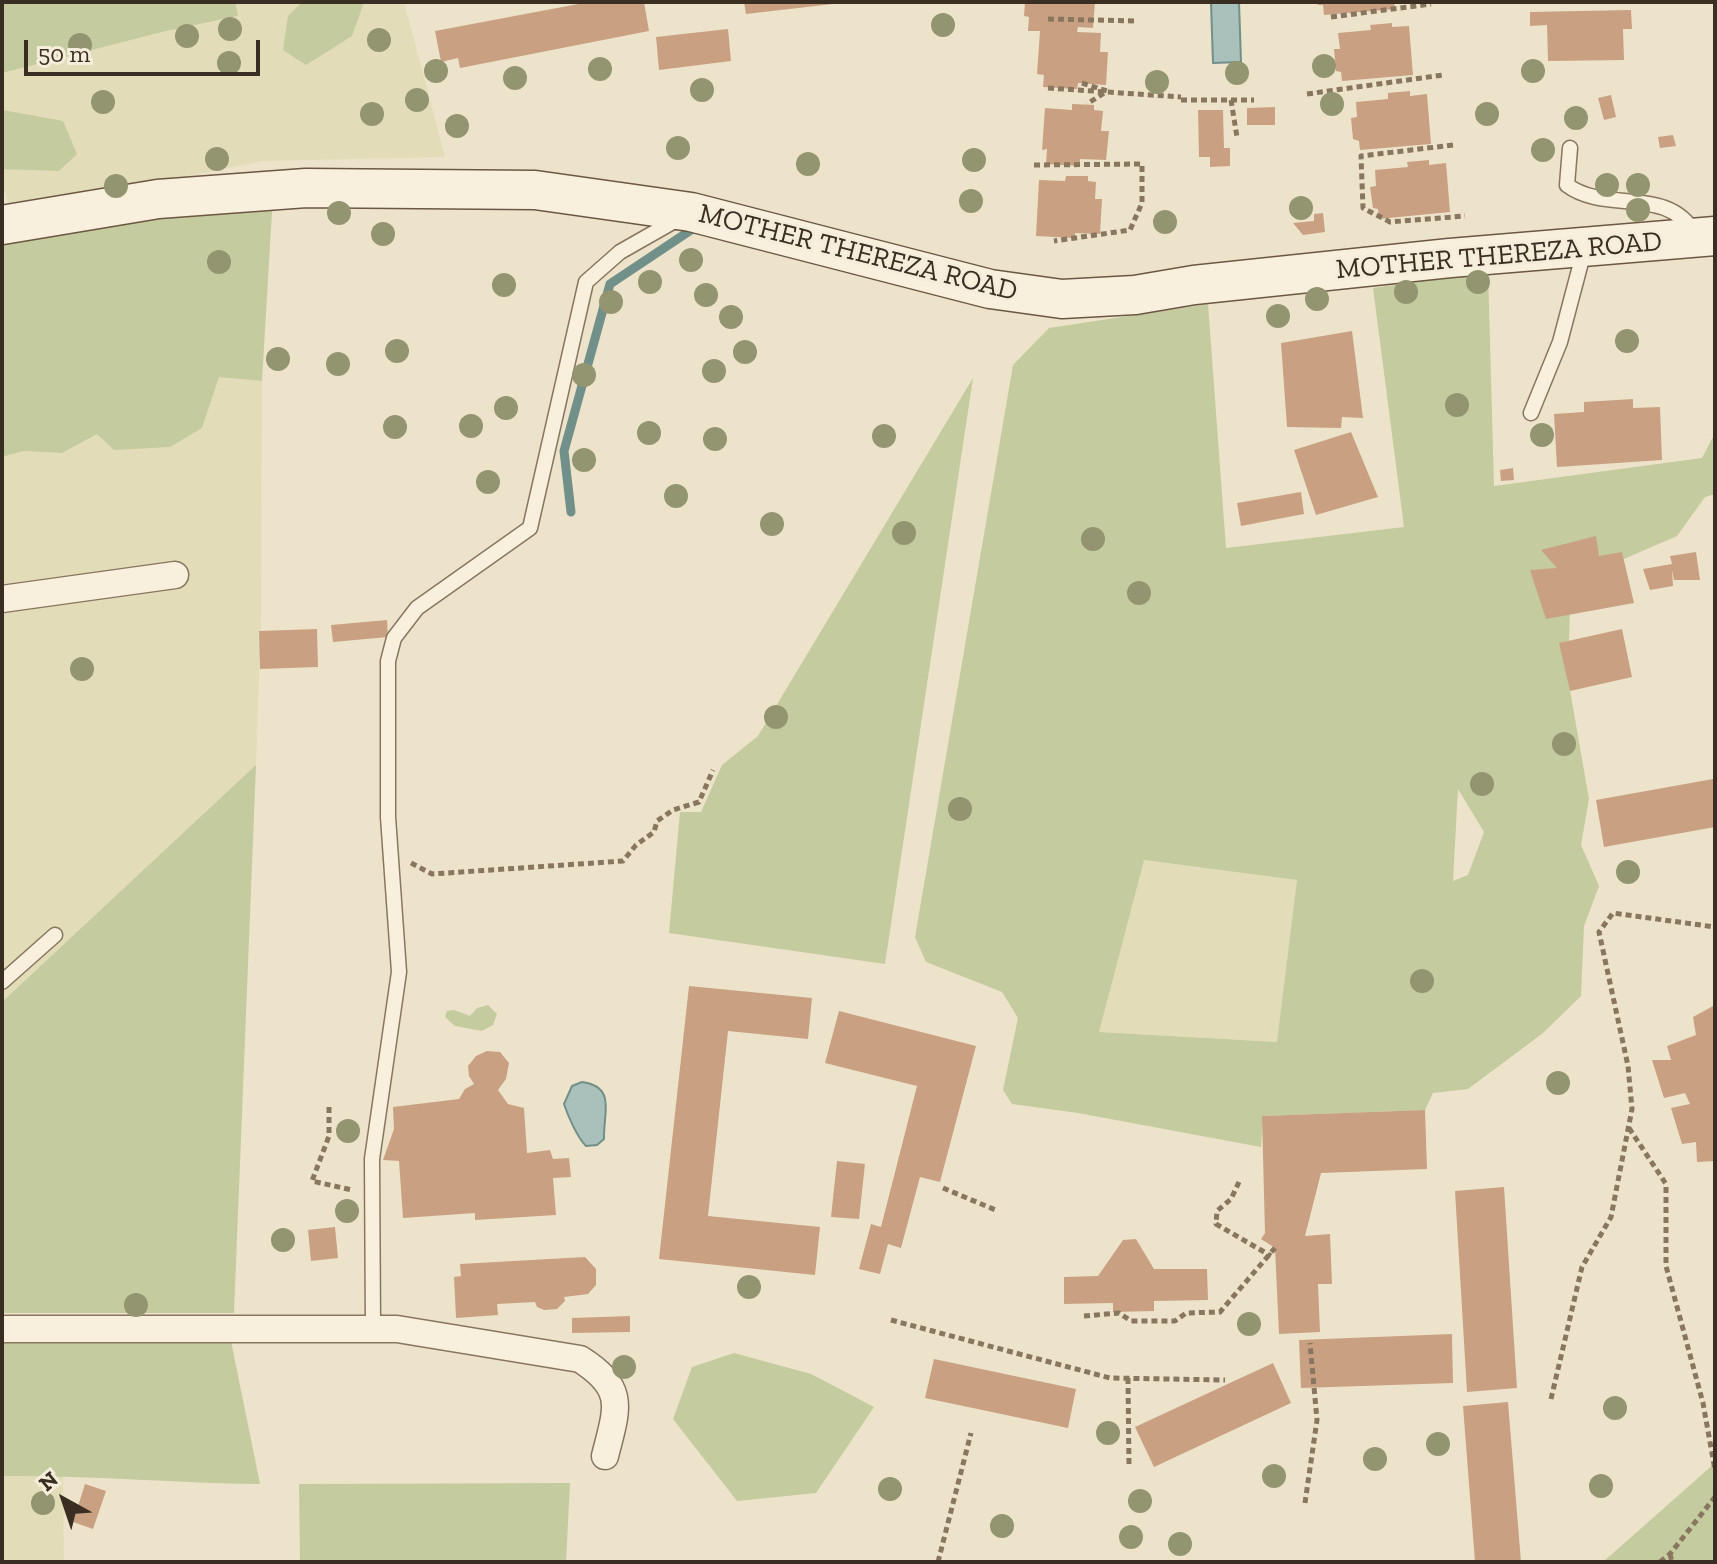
<!DOCTYPE html>
<html>
<head>
<meta charset="utf-8">
<style>
	body { margin:0 }
	#map { position:relative; width:1717px; height:1564px; overflow:hidden; background:#ede3ca; font-family:"Zilla Slab",serif }
	canvas { display:block }
	.frame { position:absolute; inset:0; border:4px solid #3a2e22; pointer-events:none }
	.north { position:absolute; left:24px; top:1460px; width:80px; height:80px; -webkit-text-stroke:6px #f4edd9; paint-order:stroke; rotate:320deg; font-size:22px; font-weight:700; line-height:32px; text-align:center; color:#3a2e22 }
	.north::after { content:''; display:block; margin:auto; width:28px; height:36px; background:#3a2e22; clip-path:polygon(50% 0,100% 100%,50% 72%,0 100%) }
	.scale { position:absolute; left:24px; top:40px; width:236px; height:36px; box-sizing:border-box; border:4px solid #3a2e22; border-top:0; padding-left:10px; font-size:24px; line-height:28px; white-space:nowrap; color:#3a2e22; -webkit-text-stroke:6px #f4edd9; paint-order:stroke }
</style>
</head>
<body>
<div id="map">
<canvas width="1717" height="1564"></canvas>
<div class="frame"></div>
<div class="north">N</div>
<div class="scale">50 m</div>
</div>
<script>
const ctx = document.querySelector('canvas').getContext('2d');
ctx.lineJoin = 'round';
function fillPath(path, color) {
  ctx.fillStyle = color;
  ctx.fill(path, 'evenodd');
}
function trace(path, color, width, dash) {
  ctx.strokeStyle = color;
  ctx.lineWidth = width;
  ctx.lineCap = dash ? 'butt' : 'round';
  ctx.setLineDash(dash || []);
  ctx.stroke(path);
}
function label(font, color, halo, rows, align = 'center') {
  ctx.font = font + ' "Zilla Slab",serif';
  ctx.lineWidth = 6;
  ctx.setLineDash([]);
  ctx.textBaseline = 'middle';
  ctx.strokeStyle = halo;
  ctx.fillStyle = color;
  for (const [text, x, y, turn = 0] of rows) {
    ctx.save();
    ctx.translate(x, y);
    ctx.rotate((+turn || 0) * Math.PI / 180);
    ctx.textAlign = isNaN(turn) ? turn : align;
    if (halo) ctx.strokeText(text, 0, 0);
    ctx.fillText(text, 0, 0);
    ctx.restore();
  }
}
const farmland = new Path2D(`
	M235,2h169l41,155 -182,4 -252,52 -9,-32v-108l160,-41 75,-15z
	M219,376l43,5 -1,237 -5,150 -254,234v-545l21,-6 39,2 35,-20 105,-5z
	M1143,860l154,20 -19,162 -179,-10z
	M2,1476h61l1,86h-62z`);
const green = new Path2D(`
	M2,2h233l3,14 -76,16 -160,41z
	M302,2h62l-12,34 -46,29 -23,-15 5,-34z
	M2,110l61,11 14,33 -18,17 -57,-2z
	M273,195l-11,186 -43,-4 -17,51 -32,19 -56,3 -17,-16 -35,19 -39,-2 -21,6v-212l84,-20z
	M1488,270l6,216 208,-28 13,-25v61l-10,3 -28,39 -60,26 -47,45 -2,72 21,120 -8,46 18,41 -15,40 -3,70 -38,37 -75,56 -35,4 -8,17 -162,6 -2,31 -183,-34 -66,-9 -9,-14 15,-72 -16,-26 -76,-30 -11,-25 98,-572 36,-37 159,-24 18,244 178,-21 -31,-239zM1458,789l26,43 -16,43 -15,6zM1144,860l153,20 -20,162 -178,-10z
	M973,378l-88,586 -216,-31 11,-121h21l21,-47 36,-29z
	M256,765l-22,548h-232v-311z
	M488,1005l9,9 -4,11 -11,6 -27,-5 -10,-9 2,-6 7,-1 16,6 7,-8z
	M231,1341l29,143c-86,-1 -172,-9 -258,-8v-134z
	M734,1353l77,21 63,33 -58,86 -79,8 -64,-82 19,-52z
	M1715,1463v99h-112z
	M570,1483l-4,79h-266l-1,-78z`);
const water = new Path2D(`
	M1211,2h28l2,60 -28,1z
	M582,1082c35,5 21,31 22,57l-7,6 -11,1c-9,-9 -18,-30 -22,-42l8,-18z`);
const stream = new Path2D(`
	M571,512l-7,-61 46,-167 87,-58`);
const building = new Path2D(`
	M589,2h55l5,29 -189,37 -2,-10 -17,4 -6,-31z
	M744,2h89v2l-87,10z
	M1025,2h70l-2,26 -15,-1 -1,5 24,1 -1,19h8l-2,33 -28,-2 -1,6 -34,-2 1,-12 -7,-1 3,-43h-12l1,-14 -5,-1z
	M1317,2h77l1,7 -71,6 -1,-10h-5z
	M1631,10l1,19h-9l1,31 -76,1 -1,-36 -17,1v-14z
	M1392,23v4l17,-1 4,49 -71,6 -1,-9 -5,-1 -2,-22h6l-2,-16 33,-3 -1,-5z
	M728,29l3,32 -72,9 -3,-33z
	M1410,91v5l17,-2 4,50 -71,6 -1,-9 -6,-2 -2,-21 6,-1 -1,-15 32,-3v-6z
	M1611,95l5,22 -12,3 -6,-22z
	M1072,104l22,1v5l9,1 -2,20h8l-3,29 -26,-1v7l-34,-2 1,-15 -5,1 3,-42 27,2z
	M1275,107v18h-28v-17z
	M1198,110h25l1,38h6v18l-20,1v-10h-11z
	M1673,135l3,11 -16,2 -2,-11z
	M1429,160v5l17,-2 4,49 -71,7 -1,-10 -5,-1 -3,-21 6,-1 -1,-16 33,-3 -1,-5z
	M1066,176h22v5l8,1 -1,17h7l-2,35 -25,-1v5l-39,-2 3,-56 26,1z
	M1323,213l2,19 -22,3 -10,-12 21,-2v-7z
	M1352,331l11,87 -21,-1 -1,11 -54,-1 -6,-84z
	M1633,399v9l27,-1 2,53 -105,7 -3,-53 30,-2v-10z
	M1351,432l27,65 -62,18 -22,-65z
	M1513,468l1,12 -13,1 -1,-11z
	M1301,492l3,22 -63,12 -4,-23z
	M1596,536l3,20 23,-4 12,51 -88,16 -16,-49 27,-2 -16,-18z
	M1696,552l4,28h-26l-2,-10 1,16 -23,4 -7,-21 29,-5 -2,-8z
	M387,620l1,17 -55,5 -2,-17z
	M317,629l1,38 -58,2 -1,-38z
	M1622,629l10,48 -62,14 -11,-48z
	M1713,779l2,48 -111,20 -8,-47z
	M689,986l123,12 -4,41 -80,-8 -20,185 112,11 -5,48 -156,-16z
	M1715,1005v156l-18,1 -1,-20 -14,2 -11,-36 19,-4 -5,-11 -21,5 -12,-38h19l-4,-14 29,-11 -3,-18z
	M839,1011l137,35 -36,136 -20,-5 -19,71 -13,-4 -8,30 -21,-5 12,-45 10,3 36,-141 -92,-23z
	M487,1051l13,1 9,11 -3,16 -8,11 10,14 16,4 3,45 23,-3 3,9 16,-1 2,19 -18,1 3,37 -81,5v-7l-72,5 -4,-57 -16,-1 11,-31 -1,-22 66,-8 6,-10 9,-5 -5,-8 -1,-10 8,-10z
	M1425,1110l2,59 -106,4 -16,63 25,-2 2,50h-14l2,48 -41,2 -4,-86 -14,-9 4,-6 -3,-117z
	M837,1161l28,3 -6,55 -28,-2z
	M1504,1187l13,201 -50,4 -12,-201z
	M335,1227l3,31 -27,3 -3,-31z
	M1136,1239l18,30h53l1,31 -54,1v10l-41,1v-9l-49,1v-27l34,-1 25,-36z
	M585,1257l11,12v16l-8,9 -24,3 1,4 -8,8 -13,1 -7,-3 -2,-5 -38,2 1,11 -42,3 -2,-41 7,-1 -1,-12z
	M630,1316v16l-58,1v-15z
	M1452,1334l1,49 -152,5 -2,-48z
	M934,1359l142,30 -8,39 -143,-30z
	M1273,1363l18,40 -137,64 -19,-40z
	M1508,1402l13,160h-46l-12,-156z
	M85,1484l21,7 -13,38 -20,-7z`);
const path = new Path2D(`
	M1331,17l100,-13
	M1048,19l90,2
	M1082,83l25,8 -20,13
	M1048,88l133,9
	M1307,94l136,-19
	M1181,100h73
	M1231,100l6,37
	M1453,145l-92,11 2,52 27,14 75,-6
	M1034,165l108,-1v39l-12,27 -76,11
	M411,863l21,11 191,-13 13,-16 18,-13 3,-11 16,-11 26,-8 14,-32
	M329,1107v29l-17,45 40,9
	M1629,1128l37,56v82l37,137 12,67
	M1239,1182l-8,17 -14,12 -1,13 55,32
	M943,1188l55,23
	M1084,1316l35,-3 12,8h44l11,-8 34,-1 55,-64
	M891,1320l219,58 115,2
	M1128,1378l1,88
	M1551,1399l31,-132 29,-50 21,-108 -4,-43 -29,-134 14,-19 102,14
	M1305,1503l12,-83 -7,-77
	M1670,1554l2,8
	M938,1562l33,-129
	M1660,1562l10,-8 45,-57`);
const lane = new Path2D(`
	M1570,148l-3,37c38,29 101,0 128,49
	M1531,413l29,-71 24,-91
	M2,982l53,-47
	M373,1330l-1,-171 27,-187 -11,-155v-156l6,-23 23,-30 113,-80 56,-246 34,-30 58,-33`);
const street = new Path2D(`
	M2,599l173,-24
	M2,1329h395l183,30c47,30 37,49 25,97`);
const secondary = new Path2D(`
	M2,225l156,-26 148,-11 229,2 156,22 299,77 72,10 73,-4 59,-10 256,-27 265,-22`);
const trees = [
	[943,25],
	[230,29],
	[187,36],
	[379,40],
	[80,45],
	[229,63],
	[1324,66],
	[600,69],
	[436,71],
	[1533,71],
	[1237,73],
	[515,78],
	[1157,82],
	[702,90],
	[417,100],
	[103,102],
	[1332,104],
	[372,114],
	[1487,114],
	[1576,118],
	[457,126],
	[678,148],
	[1543,150],
	[217,159],
	[974,160],
	[808,164],
	[1607,185],
	[1638,185],
	[116,186],
	[971,201],
	[1301,208],
	[1638,210],
	[339,213],
	[1165,222],
	[383,234],
	[691,260],
	[219,262],
	[650,282],
	[1478,282],
	[504,285],
	[1406,292],
	[706,295],
	[1317,299],
	[611,302],
	[1278,316],
	[731,317],
	[1627,341],
	[397,351],
	[745,352],
	[278,359],
	[338,364],
	[714,371],
	[584,375],
	[1457,405],
	[506,408],
	[471,426],
	[395,427],
	[649,433],
	[1542,435],
	[884,436],
	[715,439],
	[584,460],
	[488,482],
	[676,496],
	[772,524],
	[904,533],
	[1093,539],
	[1139,593],
	[82,669],
	[776,717],
	[1564,744],
	[1482,784],
	[960,809],
	[1628,872],
	[1422,981],
	[1558,1083],
	[348,1131],
	[347,1211],
	[283,1240],
	[749,1287],
	[136,1305],
	[1249,1324],
	[624,1367],
	[1615,1408],
	[1108,1433],
	[1438,1444],
	[1375,1459],
	[1274,1476],
	[1601,1486],
	[890,1489],
	[1140,1501],
	[43,1503],
	[1002,1526],
	[1131,1537],
	[1180,1544]
];
const streetNames = [
	["MOTHER THEREZA ROAD",858,253,14],
	["MOTHER THEREZA ROAD",1499,256,-5]
];
fillPath(farmland, '#e2dcb8');
fillPath(green, '#c4cb9e');
fillPath(water, '#aac1bb');
trace(water, '#719089', 2);
trace(stream, '#719089', 9);
fillPath(building, '#c9a182');
trace(lane, '#89765f', 17);
trace(street, '#89765f', 29);
trace(secondary, '#6b5742', 41);
trace(path, '#89765f', 5, [6, 4]);
trace(lane, '#f8f0dd', 14);
trace(street, '#f8f0dd', 26);
trace(secondary, '#f8f0dd', 38);
ctx.fillStyle = '#939571';
for (const [x, y] of trees) {
  ctx.beginPath();
  ctx.arc(x, y, 12, 0, 2 * Math.PI);
  ctx.fill();
}
label('28px', '#3a2e22', '#f4edd9', streetNames);
</script>
</body>
</html>
